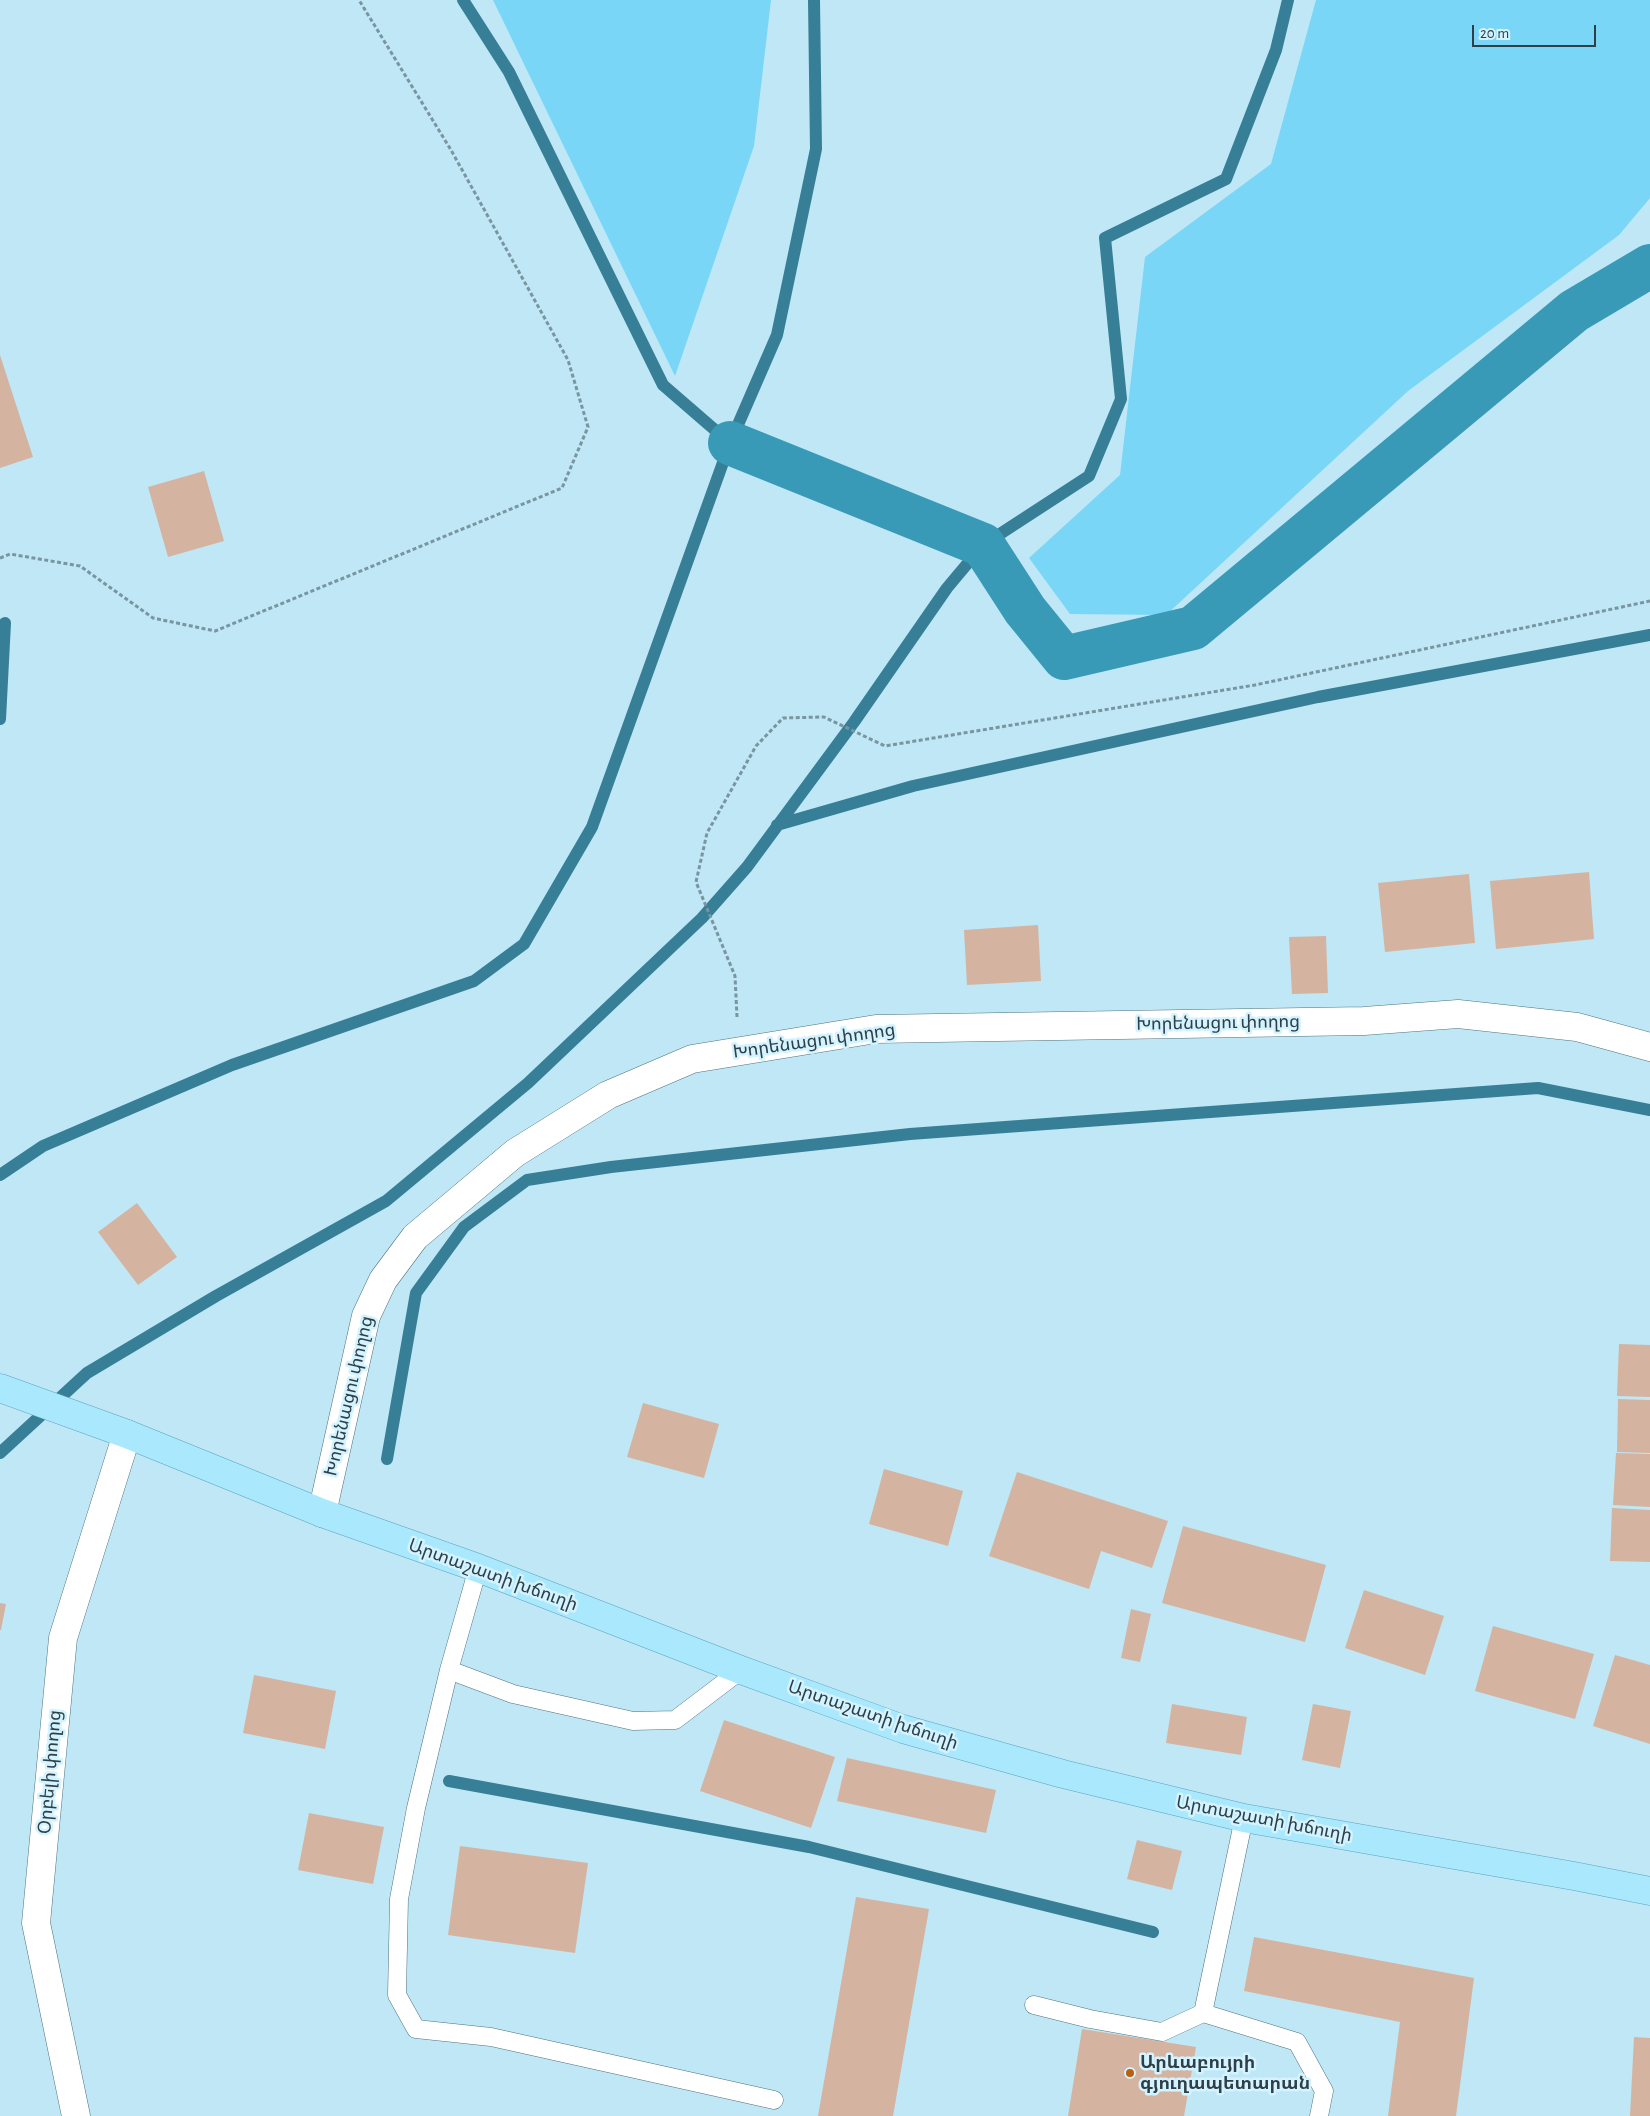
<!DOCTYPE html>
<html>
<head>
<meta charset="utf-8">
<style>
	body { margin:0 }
	#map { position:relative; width:1650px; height:2116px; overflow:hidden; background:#bfe7f6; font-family:"Alegreya Sans",sans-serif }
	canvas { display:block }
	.scale { position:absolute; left:1472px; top:25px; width:124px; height:22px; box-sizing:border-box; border:2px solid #2f3f45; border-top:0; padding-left:6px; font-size:15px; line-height:18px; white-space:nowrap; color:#2f3f45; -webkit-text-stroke:4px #d2f3ff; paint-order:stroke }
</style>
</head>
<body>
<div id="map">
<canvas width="1650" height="2116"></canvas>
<div class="scale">20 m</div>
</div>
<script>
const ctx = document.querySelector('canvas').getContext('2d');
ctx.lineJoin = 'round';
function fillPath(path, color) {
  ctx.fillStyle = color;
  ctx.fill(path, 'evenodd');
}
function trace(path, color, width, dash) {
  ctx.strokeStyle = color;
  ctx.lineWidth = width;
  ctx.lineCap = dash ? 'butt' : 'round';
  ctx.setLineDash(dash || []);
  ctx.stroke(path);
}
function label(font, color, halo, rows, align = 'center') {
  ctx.font = font + ' "Alegreya Sans","Noto Sans Armenian",sans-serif';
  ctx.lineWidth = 5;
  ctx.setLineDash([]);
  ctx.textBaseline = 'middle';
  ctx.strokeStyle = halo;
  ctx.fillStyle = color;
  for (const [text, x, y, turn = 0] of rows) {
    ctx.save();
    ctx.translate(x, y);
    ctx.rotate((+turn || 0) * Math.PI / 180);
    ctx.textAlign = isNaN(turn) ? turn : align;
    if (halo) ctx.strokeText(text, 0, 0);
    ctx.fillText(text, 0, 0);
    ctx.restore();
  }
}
const green = new Path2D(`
	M493,0h278l-17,146 -79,230z
	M1316,0h334v198l-31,37 -211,156 -242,224 -96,-1 -41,-56 91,-83 25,-218 126,-93z`);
const stream = new Path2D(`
	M463,0l46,72 154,313 67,58
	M0,719l5,-96
	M777,825l136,-39 405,-89 332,-62
	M0,1175l43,-29 189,-81 242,-84 50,-37 68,-117 138,-384 47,-108 39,-186 -2,-149
	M0,1453l87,-80 129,-77 170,-95 142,-118 174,-165 45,-51 107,-145 93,-134 36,-43 106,-69 32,-77 -16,-161 121,-59 50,-129 12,-50
	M387,1459l29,-166 48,-66 63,-47 84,-13 299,-33 628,-46 112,22
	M449,1781l360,66 344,85`);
const canal = new Path2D(`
	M730,443l253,102 42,65 39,48 129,-30 381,-317 76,-45`);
const building = new Path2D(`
	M0,355l33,102 -33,11z
	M204,471l20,70 -56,16 -20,-70z
	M1589,872l5,67 -98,10 -6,-68z
	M1469,874l6,69 -90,9 -7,-69z
	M1038,925l3,56 -74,4 -3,-55z
	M1326,936l2,57 -36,1 -3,-57z
	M137,1203l40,54 -39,28 -40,-53z
	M1619,1344l31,1v52l-33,-1z
	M1618,1399l32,1v53l-33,-1z
	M643,1403l76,21 -15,54 -77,-21z
	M1616,1453l34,1v53l-37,-2z
	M884,1469l79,22 -15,55 -79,-22z
	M1017,1472l151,49 -16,47 -51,-17 -12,38 -100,-33z
	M1612,1508l38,2v52l-40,-1z
	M1183,1526l143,39 -21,77 -143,-39z
	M1364,1590l80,26 -19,59 -80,-27z
	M0,1603l6,1 -5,26h-1z
	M1131,1609l20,5 -11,48 -19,-4z
	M1493,1626l101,28 -19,65 -100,-28z
	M1615,1655l35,10v79l-57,-18z
	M254,1675l82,16 -11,58 -82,-16z
	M1172,1704l75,13 -6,38 -75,-12z
	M1313,1704l38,7 -11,57 -38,-8z
	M724,1720l111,37 -24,71 -111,-37z
	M847,1758l149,32 -10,43 -149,-32z
	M309,1813l75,14 -11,57 -75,-14z
	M1137,1840l45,11 -10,39 -45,-11z
	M460,1846l128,17 -13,90 -127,-18z
	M856,1897l73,12 -36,207h-75z
	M1254,1937l220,41 -18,138h-68l12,-94 -156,-31z
	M1082,2029l114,18 -12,69h-116z
	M1634,2037l16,1v78h-20z`);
const path = new Path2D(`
	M0,558l10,-4 70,12 73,52 62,13 347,-143 26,-61 -20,-67 -117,-210 -92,-150
	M737,1017l-2,-41 -39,-94 11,-49 49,-87 27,-28 41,-1 61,29 370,-61 395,-84`);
const service = new Path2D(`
	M478,1568l-29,102 -33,138 -17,91 -2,96 19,34 75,8 283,63
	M449,1670l64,24 120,27 42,-1 66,-50
	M1034,2005l56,14 72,13 41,-19 94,29 27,49 -5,25
	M1203,2013l41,-195`);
const minor = new Path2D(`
	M322,1513l44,-197 17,-36 32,-43 100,-84 93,-58 84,-36 184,-30 488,-8 94,-7 119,13 73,20
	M76,2116l-40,-193 27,-285 64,-204`);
const primary = new Path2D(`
	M0,1388l127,46 195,79 156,55 263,102 162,59 160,45 181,44 330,58 76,15`);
const markers = [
	[1130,2073,5,"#bc610b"]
];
const streetNames = [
	["Խորենացու փողոց",1218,1023,-1],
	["Խորենացու փողոց",814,1041,-8],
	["Խորենացու փողոց",349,1396,-77],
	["Արտաշատի խճուղի",493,1575,20],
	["Արտաշատի խճուղի",873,1715,19],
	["Օրբելի փողոց",50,1772,-85],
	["Արտաշատի խճուղի",1264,1819,11]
];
const poiNames = [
	["Արևաբույրի",1140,2063],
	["գյուղապետարան",1140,2084]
];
fillPath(green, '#79d6f6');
trace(stream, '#367f96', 12);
trace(canal, '#399ab8', 44);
fillPath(building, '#d4b4a0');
trace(service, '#4e7380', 19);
trace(minor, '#4e7380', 29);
trace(primary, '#5ba3bc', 29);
trace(path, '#79959f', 3, [4, 2.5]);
trace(service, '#fff', 18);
trace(minor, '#fff', 28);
trace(primary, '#aae8fd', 28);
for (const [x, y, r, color] of markers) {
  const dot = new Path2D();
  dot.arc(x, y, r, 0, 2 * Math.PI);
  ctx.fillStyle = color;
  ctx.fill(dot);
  trace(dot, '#d2f3ff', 2);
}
label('18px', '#2f3f45', '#d2f3ff', streetNames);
label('bold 18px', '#2f3f45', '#d2f3ff', poiNames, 'left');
</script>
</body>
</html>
